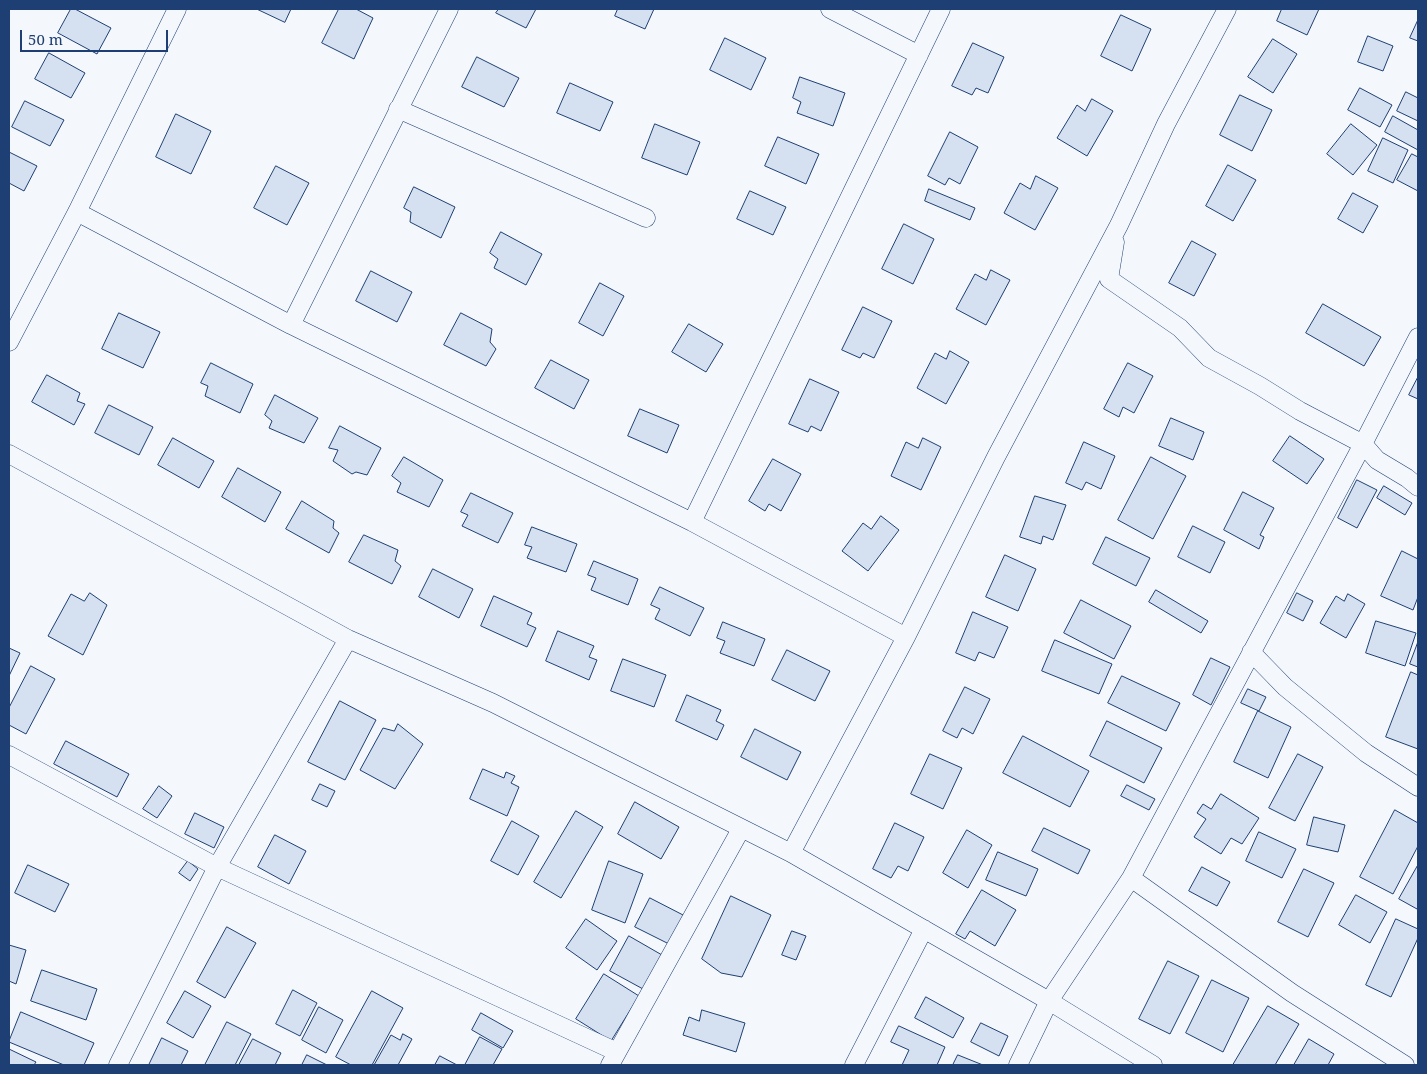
<!DOCTYPE html>
<html>
<head>
<meta charset="utf-8">
<style>
	body { margin:0 }
	#map { position:relative; width:1427px; height:1074px; overflow:hidden; background:#f4f7fb; font-family:"Noto Serif",serif }
	canvas { display:block }
	.frame { position:absolute; inset:0; border:10px solid #1d3f73; pointer-events:none }
	.scale { position:absolute; left:20px; top:30px; width:148px; height:22px; box-sizing:border-box; border:2px solid #1d3f73; border-top:0; padding-left:6px; font-size:15px; line-height:18px; white-space:nowrap; color:#1d3f73; -webkit-text-stroke:4px #f4f7fb; paint-order:stroke }
</style>
</head>
<body>
<div id="map">
<canvas width="1427" height="1074"></canvas>
<div class="frame"></div>
<div class="scale">50 m</div>
</div>
<script>
const ctx = document.querySelector('canvas').getContext('2d');
ctx.lineJoin = 'round';
function fillPath(path, color) {
  ctx.fillStyle = color;
  ctx.fill(path, 'evenodd');
}
function trace(path, color, width, dash) {
  ctx.strokeStyle = color;
  ctx.lineWidth = width;
  ctx.lineCap = dash ? 'butt' : 'round';
  ctx.setLineDash(dash || []);
  ctx.stroke(path);
}
const building = new Path2D(`
	M71,9h4l36,19 -14,26 -39,-21z
	M257,9h34l-6,13z
	M339,9h17l17,9 -19,41 -32,-16z
	M499,9h37l-10,19 -30,-15z
	M618,9h36l-9,20 -30,-13z
	M1282,9h37l-12,26 -30,-14z
	M1121,15l30,14 -19,42 -31,-15z
	M1418,20v21l-8,-3z
	M1368,36l25,10 -10,25 -25,-9z
	M725,38l41,20 -15,32 -41,-20z
	M1273,39l24,15 -24,39 -25,-16z
	M973,43l31,14 -16,36 -12,-5 -4,7 -20,-9z
	M49,53l36,20 -14,25 -36,-19z
	M477,57l42,21 -15,29 -42,-20z
	M800,77l45,16 -12,33 -36,-13 4,-11 -8,-4z
	M570,83l43,19 -13,29 -43,-18z
	M1360,88l32,17 -12,22 -32,-17z
	M1406,92l12,6v23l-21,-10z
	M1240,95l32,15 -20,41 -32,-16z
	M1092,99l21,12 -26,45 -30,-18 20,-33 8,6z
	M25,101l39,19 -14,26 -38,-19z
	M176,114l35,17 -20,43 -35,-17z
	M1393,116l25,14v20l-33,-18z
	M655,124l45,18 -13,33 -45,-17z
	M1351,124l26,21 -24,30 -26,-21z
	M950,132l28,15 -18,37 -11,-6 -4,7 -17,-9z
	M778,137l41,17 -13,30 -41,-18z
	M1383,138l25,12 -15,33 -25,-12z
	M9,152l28,14 -13,25 -15,-8z
	M1412,154l6,3v34l-21,-11z
	M1228,165l28,15 -23,41 -27,-15z
	M276,166l33,17 -22,42 -33,-17z
	M1036,176l22,12 -23,42 -31,-17 16,-30 10,6z
	M414,187l41,20 -14,31 -31,-16 1,-10 -7,-4z
	M929,189l46,19 -5,12 -45,-19z
	M750,191l36,16 -13,28 -36,-16z
	M1353,193l25,13 -15,27 -25,-14z
	M904,224l30,15 -21,45 -31,-15z
	M501,232l41,22 -16,31 -32,-17 4,-9 -8,-6z
	M1192,241l24,13 -22,42 -25,-13z
	M991,270l19,10 -24,45 -30,-16 19,-35 11,6z
	M371,271l41,21 -15,30 -41,-21z
	M600,283l24,13 -21,40 -24,-13z
	M1323,304l58,33 -17,29 -58,-33z
	M863,307l29,14 -18,37 -11,-5 -3,5 -18,-8z
	M119,313l41,19 -17,36 -41,-19z
	M461,313l31,16 -2,13 6,7 -10,17 -42,-21z
	M689,324l34,20 -17,28 -34,-20z
	M950,351l19,11 -23,42 -29,-16 18,-35 11,6z
	M551,360l38,20 -15,29 -39,-21z
	M211,363l42,21 -13,29 -35,-17 3,-10 -7,-3z
	M1128,363l25,13 -19,37 -11,-6 -4,10 -15,-8z
	M47,375l33,18 -3,8 8,3 -11,21 -42,-23z
	M1418,377v22l-9,-4z
	M810,379l29,13 -18,39 -10,-5 -3,6 -19,-8z
	M275,395l43,23 -14,25 -35,-15 3,-7 -7,-6z
	M109,405l44,22 -14,28 -44,-22z
	M640,409l39,16 -12,28 -39,-17z
	M1171,418l33,14 -11,28 -34,-14z
	M340,426l41,22 -14,27 -11,-3 -4,2 -19,-13 5,-11 -9,-2z
	M1290,436l34,23 -17,25 -34,-23z
	M173,438l41,23 -15,27 -41,-23z
	M923,438l18,9 -20,43 -30,-14 15,-34 12,6z
	M1084,442l31,14 -14,33 -15,-7 -4,8 -16,-7z
	M404,457l39,23 -14,27 -32,-15 4,-9 -9,-7z
	M1151,457l35,19 -33,63 -35,-19z
	M773,459l28,15 -20,37 -12,-7 -4,7 -16,-10z
	M238,468l43,24 -16,30 -43,-25z
	M1357,480l20,10 -20,38 -19,-10z
	M1384,486l28,17 -7,12 -28,-17z
	M1243,492l31,16 -14,27 4,2 -5,12 -35,-19z
	M471,493l42,20 -15,30 -36,-17 6,-11 -7,-3z
	M1035,496l31,9 -13,35 -10,-4 -2,8 -21,-7z
	M302,501l32,20 -1,7 6,5 -10,20 -43,-24z
	M881,516l18,14 -31,41 -26,-20 21,-28 8,6z
	M1193,526l32,16 -15,31 -32,-16z
	M532,527l45,17 -11,28 -39,-14 5,-11 -7,-2z
	M364,535l34,15 -3,11 6,5 -9,18 -43,-22z
	M1106,537l44,21 -14,28 -43,-22z
	M1402,551l16,8v38l-5,13 -32,-14z
	M1005,555l31,14 -18,42 -32,-14z
	M594,561l44,18 -10,26 -37,-15 5,-12 -8,-3z
	M433,569l40,20 -14,29 -40,-21z
	M660,587l44,21 -14,28 -35,-17 5,-10 -9,-4z
	M1156,590l52,31 -7,12 -52,-31z
	M90,593l17,12 -24,50 -35,-19 23,-42 13,7z
	M1297,593l16,8 -10,20 -16,-8z
	M1348,594l17,10 -19,34 -26,-15 16,-27 8,5z
	M494,596l38,17 -5,11 9,4 -9,19 -46,-21z
	M1081,600l50,26 -17,33 -50,-26z
	M973,612l35,15 -14,31 -15,-6 -4,9 -19,-8z
	M1376,621l40,12 -11,33 -39,-13z
	M723,622l42,17 -11,27 -34,-13 5,-12 -8,-3z
	M558,631l36,15 -5,11 8,3 -8,20 -43,-19z
	M1055,640l57,24 -13,30 -57,-23z
	M1418,642v25l-8,-3z
	M9,648l11,5 -11,23z
	M787,650l43,21 -15,30 -43,-21z
	M1211,658l19,9 -19,38 -18,-10z
	M623,659l43,16 -12,32 -43,-16z
	M31,666l24,13 -29,55 -17,-9v-17z
	M1411,672l7,3v74l-32,-12z
	M1122,676l58,27 -14,28 -58,-28z
	M965,687l25,12 -17,35 -11,-6 -5,10 -14,-7z
	M1248,689l18,8 -7,14 -18,-8z
	M687,695l34,15 -5,11 8,4 -7,15 -41,-19z
	M340,701l36,19 -31,60 -37,-18z
	M1258,711l33,16 -23,51 -34,-16z
	M1107,721l55,27 -18,35 -54,-27z
	M398,724l25,20 -28,45 -35,-19 23,-42 11,3z
	M755,729l46,23 -14,28 -46,-23z
	M1023,736l66,35 -19,36 -67,-34z
	M66,741l63,33 -12,23 -63,-33z
	M930,754l32,14 -19,41 -32,-15z
	M1298,754l25,13 -28,54 -26,-13z
	M483,769l21,9 2,-6 9,4 -4,7 8,4 -12,29 -37,-17z
	M320,784l15,7 -8,16 -15,-7z
	M1127,785l28,14 -6,11 -28,-14z
	M159,786l13,10 -15,22 -14,-9z
	M1221,794l38,24 -17,26 -11,-6 -10,16 -27,-17 12,-18 -9,-6 6,-9 8,5z
	M635,802l44,25 -18,32 -43,-25z
	M1395,810l23,13v23l-25,48 -33,-17z
	M576,811l27,16 -42,71 -27,-16z
	M195,813l29,14 -10,21 -29,-14z
	M1314,817l31,8 -7,27 -31,-7z
	M512,821l27,15 -21,39 -27,-14z
	M895,823l29,14 -16,34 -10,-5 -7,12 -18,-9z
	M1044,828l46,22 -12,24 -46,-23z
	M967,830l25,15 -24,43 -25,-15z
	M1259,832l37,17 -14,29 -36,-17z
	M275,835l31,16 -17,33 -31,-17z
	M998,852l40,17 -12,27 -40,-16z
	M188,861l10,8 -8,12 -11,-8z
	M609,861l34,13 -18,49 -33,-13z
	M28,865l41,19 -14,28 -40,-19z
	M1418,865v42l-1,2 -18,-10z
	M1202,867l28,15 -13,24 -28,-15z
	M1304,869l30,14 -26,54 -30,-15z
	M982,890l34,20 -21,36 -25,-15 -5,8 -9,-5z
	M1356,895l31,17 -17,31 -31,-18z
	M731,896l40,19 -29,62 -21,-4 -19,-14z
	M650,898l35,18 -14,29 -36,-18z
	M586,919l31,22 -20,29 -31,-22z
	M1396,919l22,10v9l-27,59 -25,-12z
	M227,927l29,16 -31,55 -28,-16z
	M792,931l14,5 -10,24 -14,-5z
	M629,936l33,19 -19,34 -33,-18z
	M9,945l17,5 -10,34 -7,-3z
	M1168,961l31,15 -29,58 -31,-15z
	M42,970l55,19 -11,31 -55,-19z
	M604,974l35,22 -28,45 -35,-22z
	M1212,980l37,18 -26,54 -37,-19z
	M293,990l24,13 -17,33 -24,-12z
	M185,991l26,15 -18,32 -26,-15z
	M372,991l31,17 -31,57h-21l-15,-8z
	M926,997l38,21 -11,20 -38,-20z
	M1268,1006l31,18 -24,41h-42z
	M319,1007l24,13 -17,33 -24,-13z
	M702,1010l43,13 -9,29 -53,-17 6,-18 10,4z
	M21,1012l73,31 -10,22h-20l-55,-23z
	M481,1013l32,18 -10,17 -31,-18z
	M227,1022l24,12 -16,31h-30z
	M981,1023l27,13 -9,20 -28,-14z
	M899,1026l46,21 -8,18h-35l7,-15 -18,-8z
	M403,1034l9,5 -14,26h-24l17,-30 9,5z
	M480,1037l22,12 -9,16h-28z
	M162,1038l26,13 -7,14h-32z
	M253,1039l28,14 -6,12h-36z
	M1309,1039l25,15 -6,11h-34z
	M9,1049l27,13 -2,3h-25z
	M307,1055l20,10h-25z
	M958,1055l25,10h-30z
	M440,1056l17,9h-22z`);
const minor = new Path2D(`
	M830,9l89,46
	M398,109l248,109
	M77,212l214,113 401,197 214,115
	M1115,242l-6,37 71,49 29,30 51,28 40,25 63,33 14,16 30,18 11,9
	M291,325l158,-316
	M9,342l68,-130 100,-203
	M9,454l339,185 145,64 298,150 258,148 82,-123 232,-434 55,-107
	M692,522l249,-513
	M1251,652l34,35 81,66 52,34
	M9,755l208,112 400,185
	M791,853l115,-216 90,-180 123,-232 47,-101 61,-115
	M1131,878l161,115 113,72
	M118,1065l99,-198 131,-228
	M610,1065l131,-236
	M854,1065l70,-136
	M1018,1065l31,-64 104,64`);
fillPath(building, '#d5e0f0');
trace(building, '#1d3f73', 1);
trace(minor, '#1d3f73', 19);
trace(minor, '#f4f7fb', 18);
</script>
</body>
</html>
